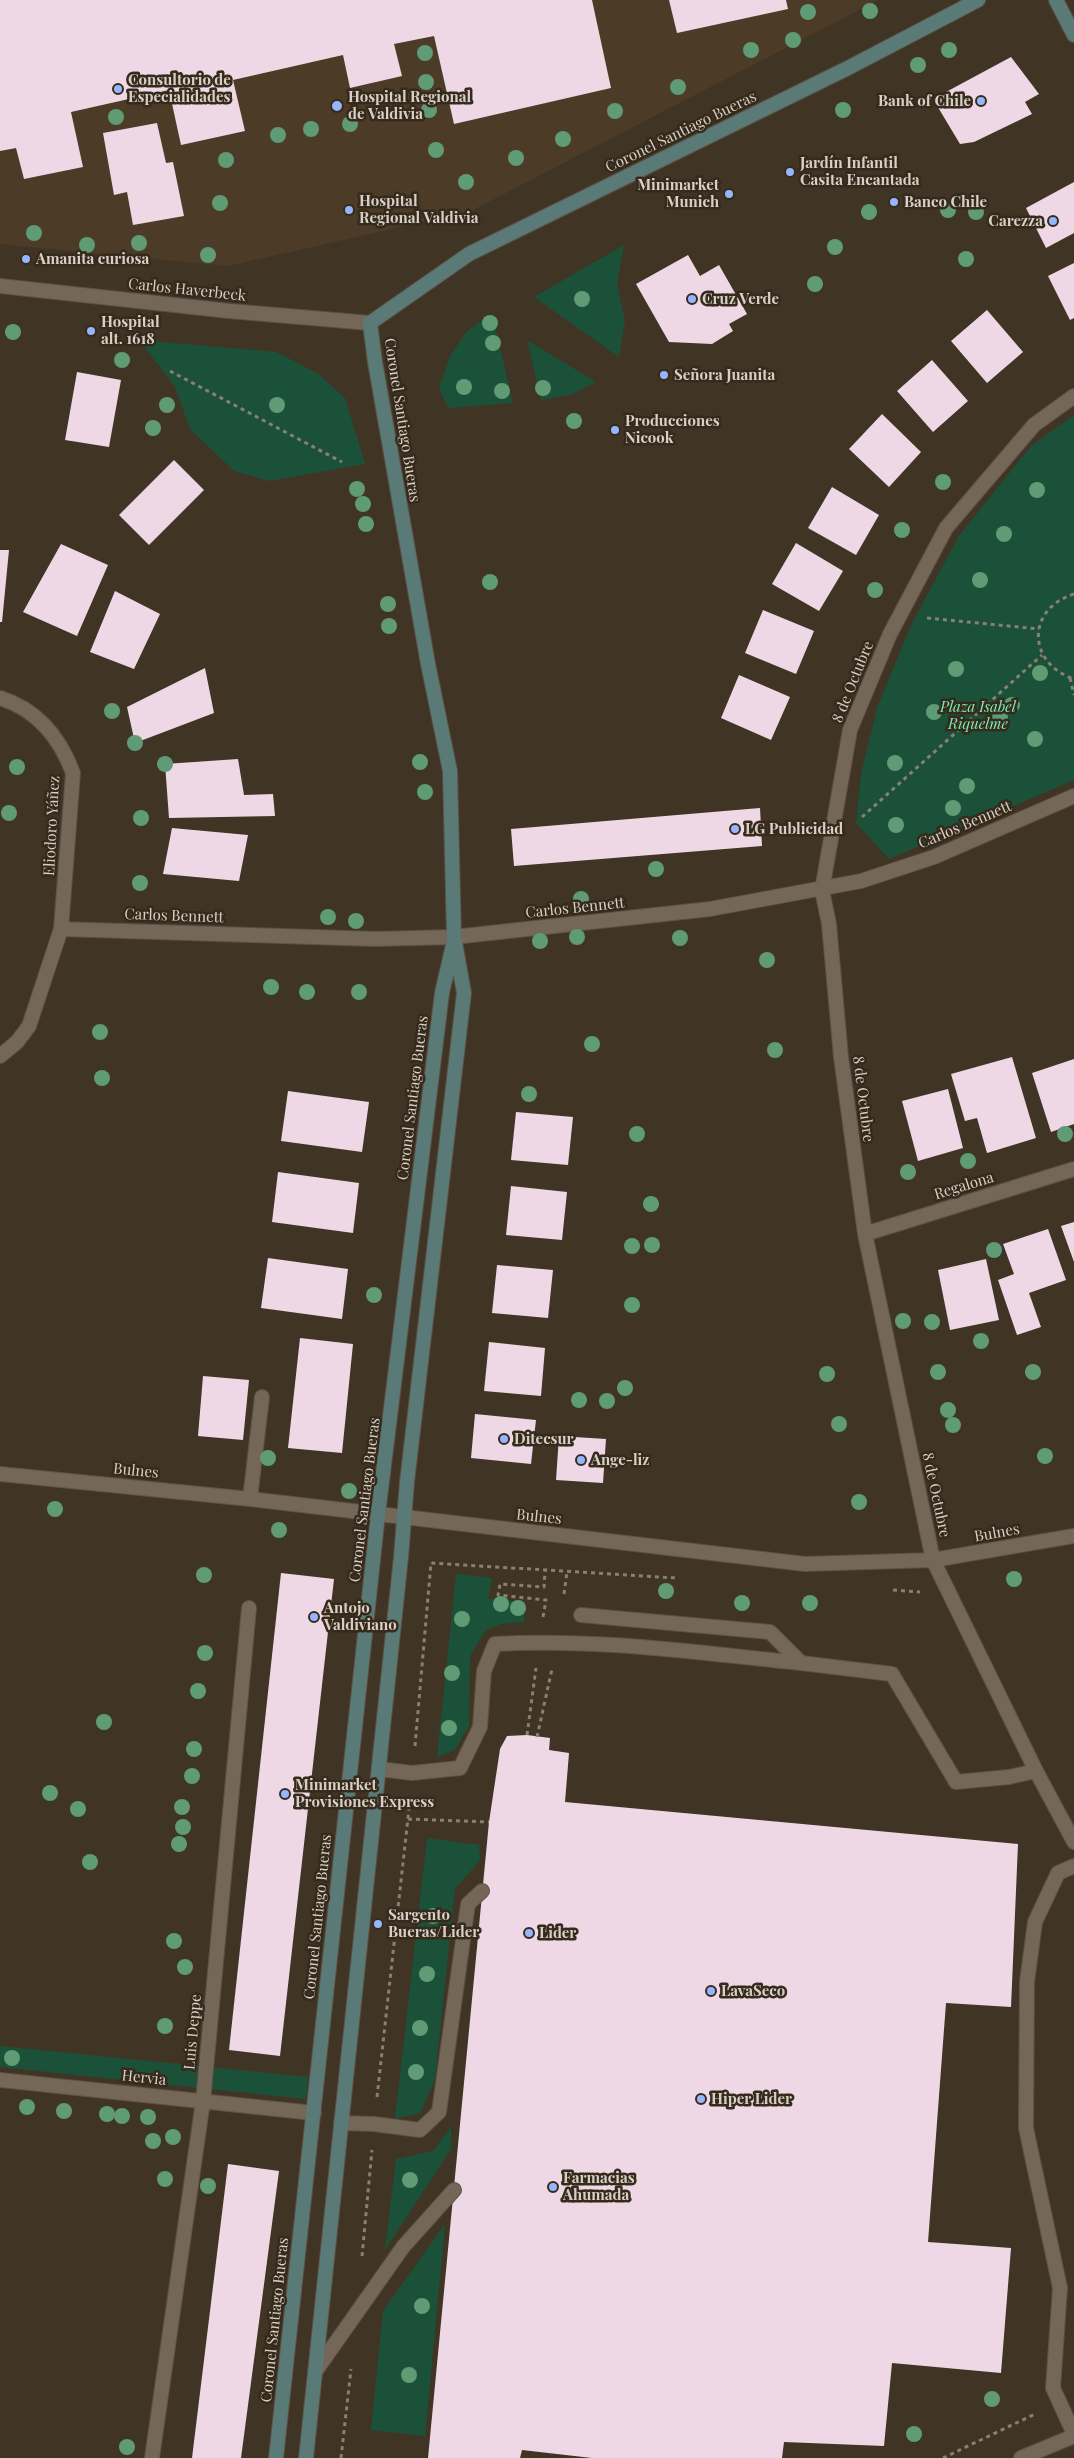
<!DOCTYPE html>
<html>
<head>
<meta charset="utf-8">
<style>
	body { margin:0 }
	canvas { display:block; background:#403425 }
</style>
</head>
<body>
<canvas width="1074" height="2458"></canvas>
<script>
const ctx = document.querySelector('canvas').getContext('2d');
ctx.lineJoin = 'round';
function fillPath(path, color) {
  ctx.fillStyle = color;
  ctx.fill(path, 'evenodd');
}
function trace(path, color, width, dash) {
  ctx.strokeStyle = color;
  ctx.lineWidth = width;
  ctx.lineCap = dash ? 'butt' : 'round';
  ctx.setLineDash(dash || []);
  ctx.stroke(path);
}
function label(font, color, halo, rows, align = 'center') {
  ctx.font = font + ' "Playfair Display",serif';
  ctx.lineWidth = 5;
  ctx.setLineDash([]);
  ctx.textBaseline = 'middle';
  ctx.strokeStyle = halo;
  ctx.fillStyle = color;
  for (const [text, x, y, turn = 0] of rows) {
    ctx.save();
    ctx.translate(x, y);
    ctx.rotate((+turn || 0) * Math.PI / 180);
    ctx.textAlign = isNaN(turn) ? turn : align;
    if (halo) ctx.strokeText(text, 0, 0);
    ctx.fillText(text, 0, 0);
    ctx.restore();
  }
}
const built = new Path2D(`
	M0,0h878l-407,211 -243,55 -228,-22z`);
const green = new Path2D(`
	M624,245l-7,40 8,36 -6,36 -85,-60z
	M492,314l21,89 -65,5 -9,-20 11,-32 17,-25z
	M139,340l137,12 41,21 28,25 20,66 -96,17 -35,-10 -44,-42 -15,-42z
	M527,340l69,42 -26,13 -29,5z
	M1074,415v365l-185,79 -33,-36 5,-49 16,-66 34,-83 48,-89 72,-90z
	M456,1574l36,4 -4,21 37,3 -1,20 -23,2 -15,6 -16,26 -1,70 -14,24 -18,7z
	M427,1838l52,7 1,15 -25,29 -20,190 -15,34 -25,6z
	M0,2046l308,31 -2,22 -306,-32z
	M451,2127v22l-66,101 11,-91 37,-8z
	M445,2224l-20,212 -54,-6 12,-119z`);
const building = new Path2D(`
	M0,0h592l19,88 -157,36 -20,-88 -40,8 8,32 -52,12 -7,-33 -110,25 12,51 -64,14 -12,-55 -98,22 12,55 -59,12 -8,-31 -16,3z
	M669,0h117l2,9 -111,24z
	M1011,57l28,37 -14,8 7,12 -58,28 -14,2 -27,-45z
	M157,123l9,40 7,-1 11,54 -51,9 -6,-33 -13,3 -11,-62z
	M1074,182v51l-28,15 -20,-40z
	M688,255l12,21 19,-11 28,49 -18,10 4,7 -21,13 -43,-2 -33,-58z
	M1074,263v55l-4,2 -22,-44z
	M987,310l36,42 -36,31 -36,-42z
	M932,360l36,41 -35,31 -36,-41z
	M77,372l44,8 -12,67 -44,-7z
	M882,414l39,38 -32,35 -40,-38z
	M174,460l30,30 -55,55 -30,-30z
	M832,487l47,28 -23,40 -48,-27z
	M796,543l47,28 -24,40 -47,-27z
	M61,544l47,21 -31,71 -54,-24z
	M0,550h9l-7,72h-2z
	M115,591l45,23 -26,55 -44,-17z
	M763,610l51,21 -18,43 -51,-21z
	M205,668l9,45 -79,30 -8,-36z
	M739,675l51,22 -19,43 -50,-22z
	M238,759l6,36 29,-1 2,22 -106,2 -4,-54z
	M760,808l2,38 -248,20 -3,-37z
	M172,828l76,7 -9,46 -76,-7z
	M1012,1057l24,81 -49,15 -10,-35 -12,3 -14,-47z
	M1074,1059v65l-23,8 -19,-59z
	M948,1089l15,59 -45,13 -16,-60z
	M288,1091l81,11 -7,50 -81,-11z
	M516,1112l57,5 -5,48 -57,-5z
	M278,1172l81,11 -6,50 -81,-11z
	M511,1186l56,6 -5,48 -56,-5z
	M1074,1222v40l-13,-36z
	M1048,1229l18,51 -37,13 12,34 -24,8 -19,-55 16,-6 -11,-30z
	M268,1258l80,11 -6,50 -81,-11z
	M986,1259l13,61 -49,10 -12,-60z
	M497,1265l56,5 -5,48 -56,-5z
	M300,1338l53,6 -11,109 -54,-5z
	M489,1342l56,6 -4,48 -57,-5z
	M203,1376l46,4 -6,60 -45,-4z
	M475,1414l61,6 -5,44 -60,-6z
	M559,1436l47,3 -3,44 -47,-3z
	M281,1573l53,6 -54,477 -51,-6z
	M527,1735l23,3 -1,12 20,3 -4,49 453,42 -7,163 -65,-4 -18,239 83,6 -10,125 -109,-10 -8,83 -100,-4 -2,16h-190l-70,-8 -2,8h-92l61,-636 11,-73 7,-13z
	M228,2164l51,7 -38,287h-49z`);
const path = new Path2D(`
	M170,371l172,91
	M1074,594c-48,15 -47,69 0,85
	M927,618l112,11
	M1070,678l4,17
	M862,817l180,-162
	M893,1590l27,2
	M564,1594l3,-22
	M543,1617l3,-17 -48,-5 2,-11 44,3 1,-16
	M527,1735l9,-67
	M537,1737l15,-68
	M415,1746l16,-183 246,15
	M408,1819l81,3
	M377,2097l33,-297
	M362,2256l10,-106
	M341,2458l10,-89
	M943,2458l92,-44`);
const service = new Path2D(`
	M250,1499l12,-102
	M581,1615l189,17 31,31 91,11 64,108 53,-5 27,-6
	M379,1769l33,4 48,-5 20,-41 4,-56 11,-27c102,-6 204,9 306,19
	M1074,1866l-16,7 -23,49 -8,60 -1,146 34,160 -7,100 21,46
	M341,2123l33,1 46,6 19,-18 29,-208 14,-13
	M315,2372l88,-125 51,-57`);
const minor = new Path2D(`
	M0,286l229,25 141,12
	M1074,396l-40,29 -88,103 -56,106 -40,96 -28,160 7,34 12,133 24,177 68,326 103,211 38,71
	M0,698c38,12 60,40 73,75l-12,156 -32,97 -12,16 -17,14
	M61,929l315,10 78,-2 256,-28 151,-28 73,-24 140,-61
	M865,1234l209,-65
	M0,1474l250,25 555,65 128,-4 141,-24
	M0,2080l314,33
	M152,2458l51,-357 46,-493
	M1021,2458l53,-22`);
const secondary = new Path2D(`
	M1056,0l18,35
	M276,2458l102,-944 64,-521 11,-48
	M306,2458l95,-901 6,-75 57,-489 -10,-56 -4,-166 -22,-107 -53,-302 -5,-39 99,-69 379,-186 130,-68`);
const trees = [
	[870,11],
	[808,12],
	[793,40],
	[751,50],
	[949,50],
	[425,53],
	[918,65],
	[426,82],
	[678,87],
	[429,110],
	[843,110],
	[615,111],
	[116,117],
	[350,124],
	[311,129],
	[278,135],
	[563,139],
	[436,150],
	[516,158],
	[226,160],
	[466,182],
	[220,203],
	[948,210],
	[869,212],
	[976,212],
	[34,233],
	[139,243],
	[87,245],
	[835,247],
	[208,255],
	[966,259],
	[815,284],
	[582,299],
	[490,323],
	[13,332],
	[493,343],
	[122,360],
	[464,387],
	[543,388],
	[502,391],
	[167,405],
	[277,405],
	[574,421],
	[153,428],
	[943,482],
	[357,489],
	[1037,490],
	[363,504],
	[366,524],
	[902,530],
	[1004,534],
	[980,580],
	[490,582],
	[875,590],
	[388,604],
	[389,626],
	[956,669],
	[1040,673],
	[1012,705],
	[112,711],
	[934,712],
	[1000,717],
	[1035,739],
	[135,743],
	[420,762],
	[895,763],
	[165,764],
	[17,767],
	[967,786],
	[425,792],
	[953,808],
	[9,813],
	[141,818],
	[896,825],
	[656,869],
	[140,883],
	[581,899],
	[328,917],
	[356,921],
	[577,937],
	[680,938],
	[540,941],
	[767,960],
	[271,987],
	[307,992],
	[359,992],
	[100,1032],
	[592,1044],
	[775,1050],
	[102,1078],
	[529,1094],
	[637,1134],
	[1065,1134],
	[968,1161],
	[908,1172],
	[651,1204],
	[652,1245],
	[632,1246],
	[994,1250],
	[374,1295],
	[632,1305],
	[903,1321],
	[932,1322],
	[981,1341],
	[938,1372],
	[1033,1372],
	[827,1374],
	[625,1388],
	[579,1400],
	[607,1401],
	[948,1410],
	[839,1424],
	[953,1425],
	[1045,1456],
	[268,1458],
	[349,1491],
	[859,1502],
	[55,1509],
	[279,1530],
	[204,1575],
	[1014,1579],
	[666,1591],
	[742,1603],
	[810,1603],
	[501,1604],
	[518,1608],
	[462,1619],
	[205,1653],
	[452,1673],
	[198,1691],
	[104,1722],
	[449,1728],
	[194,1749],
	[192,1776],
	[50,1793],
	[182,1807],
	[78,1809],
	[183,1827],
	[179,1844],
	[90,1862],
	[433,1916],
	[174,1941],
	[185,1967],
	[427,1974],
	[165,2026],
	[420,2028],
	[12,2058],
	[416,2072],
	[27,2107],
	[64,2111],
	[107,2114],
	[122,2116],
	[148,2117],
	[173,2137],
	[153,2141],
	[165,2179],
	[410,2180],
	[208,2186],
	[422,2306],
	[409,2375],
	[992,2399],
	[914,2434],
	[127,2447]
];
const markers = [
	[118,89,5,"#95b6fd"],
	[981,101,5,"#95b6fd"],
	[337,106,6,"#95b6fd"],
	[790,172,5,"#95b6fd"],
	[729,194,5,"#95b6fd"],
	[894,202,5,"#95b6fd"],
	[349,210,5,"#95b6fd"],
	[1053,221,5,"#95b6fd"],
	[26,259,5,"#95b6fd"],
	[692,299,5,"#95b6fd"],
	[91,331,5,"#95b6fd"],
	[664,375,5,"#95b6fd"],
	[615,430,5,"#95b6fd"],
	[735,829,5,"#95b6fd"],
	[504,1439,5,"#95b6fd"],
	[581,1460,5,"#95b6fd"],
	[314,1617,5,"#95b6fd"],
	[285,1794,5,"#95b6fd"],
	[378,1924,5,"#95b6fd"],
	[529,1933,5,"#95b6fd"],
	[711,1991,5,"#95b6fd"],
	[701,2099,5,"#95b6fd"],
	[553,2187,5,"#95b6fd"]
];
const poiNames = [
	["Consultorio de",128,80],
	["Especialidades",128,97],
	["Hospital Regional",348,97],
	["de Valdivia",348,114],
	["Bank of Chile",971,101,"right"],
	["Jardín Infantil",800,163],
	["Casita Encantada",800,180],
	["Minimarket",719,185,"right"],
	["Munich",719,202,"right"],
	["Hospital",359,201],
	["Regional Valdivia",359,218],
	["Banco Chile",904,202],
	["Carezza",1043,221,"right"],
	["Amanita curiosa",36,259],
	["Cruz Verde",702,299],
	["Hospital",101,322],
	["alt. 1618",101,339],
	["Señora Juanita",674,375],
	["Producciones",625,421],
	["Nicook",625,438],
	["LG Publicidad",745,829],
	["Ditecsur",514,1439],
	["Ange-liz",591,1460],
	["Antojo",324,1608],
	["Valdiviano",324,1625],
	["Minimarket",295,1785],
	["Provisiones Express",295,1802],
	["Sargento",388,1915],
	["Bueras/Lider",388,1932],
	["Lider",539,1933],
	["LavaSeco",721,1991],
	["Hiper Lider",711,2099],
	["Farmacias",563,2178],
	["Ahumada",563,2195]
];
const streetNames = [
	["Coronel Santiago Bueras",681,132,-26],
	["Carlos Haverbeck",187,290,6],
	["Coronel Santiago Bueras",402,420,81],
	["8 de Octubre",853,682,-68],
	["Carlos Bennett",965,825,-23],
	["Eliodoro Yáñez",52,826,-87],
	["Carlos Bennett",575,908,-6],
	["Carlos Bennett",174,916,2],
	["Coronel Santiago Bueras",413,1098,-83],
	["8 de Octubre",863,1099,83],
	["Regalona",964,1186,-17],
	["Bulnes",136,1471,6],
	["8 de Octubre",936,1495,78],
	["Coronel Santiago Bueras",365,1500,-83],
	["Bulnes",539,1517,6],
	["Bulnes",997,1533,-10],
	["Coronel Santiago Bueras",318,1917,-84],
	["Luis Deppe",193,2032,-85],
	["Hervia",144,2078,6],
	["Coronel Santiago Bueras",275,2320,-84]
];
const parkNames = [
	["Plaza Isabel",978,707],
	["Riquelme",978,724]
];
fillPath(built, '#4c3c27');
fillPath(green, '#1b5139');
fillPath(building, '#efd8e5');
trace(service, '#5b5145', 16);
trace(minor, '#5b5145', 16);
trace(secondary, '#5b5145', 16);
trace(path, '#897f73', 3, [4, 4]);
trace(service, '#746757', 14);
trace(minor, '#746757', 14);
trace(secondary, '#5a7a77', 14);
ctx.fillStyle = '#5f9b75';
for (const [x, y] of trees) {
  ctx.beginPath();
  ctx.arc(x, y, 8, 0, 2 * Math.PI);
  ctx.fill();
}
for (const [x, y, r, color] of markers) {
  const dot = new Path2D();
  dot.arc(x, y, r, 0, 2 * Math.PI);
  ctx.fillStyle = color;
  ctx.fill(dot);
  trace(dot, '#352a1b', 2);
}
label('bold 15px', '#d8d0c7', '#352a1b', poiNames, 'left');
label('15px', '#d8d0c7', '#352a1b', streetNames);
label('italic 15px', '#78efb6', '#352a1b', parkNames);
</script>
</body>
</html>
